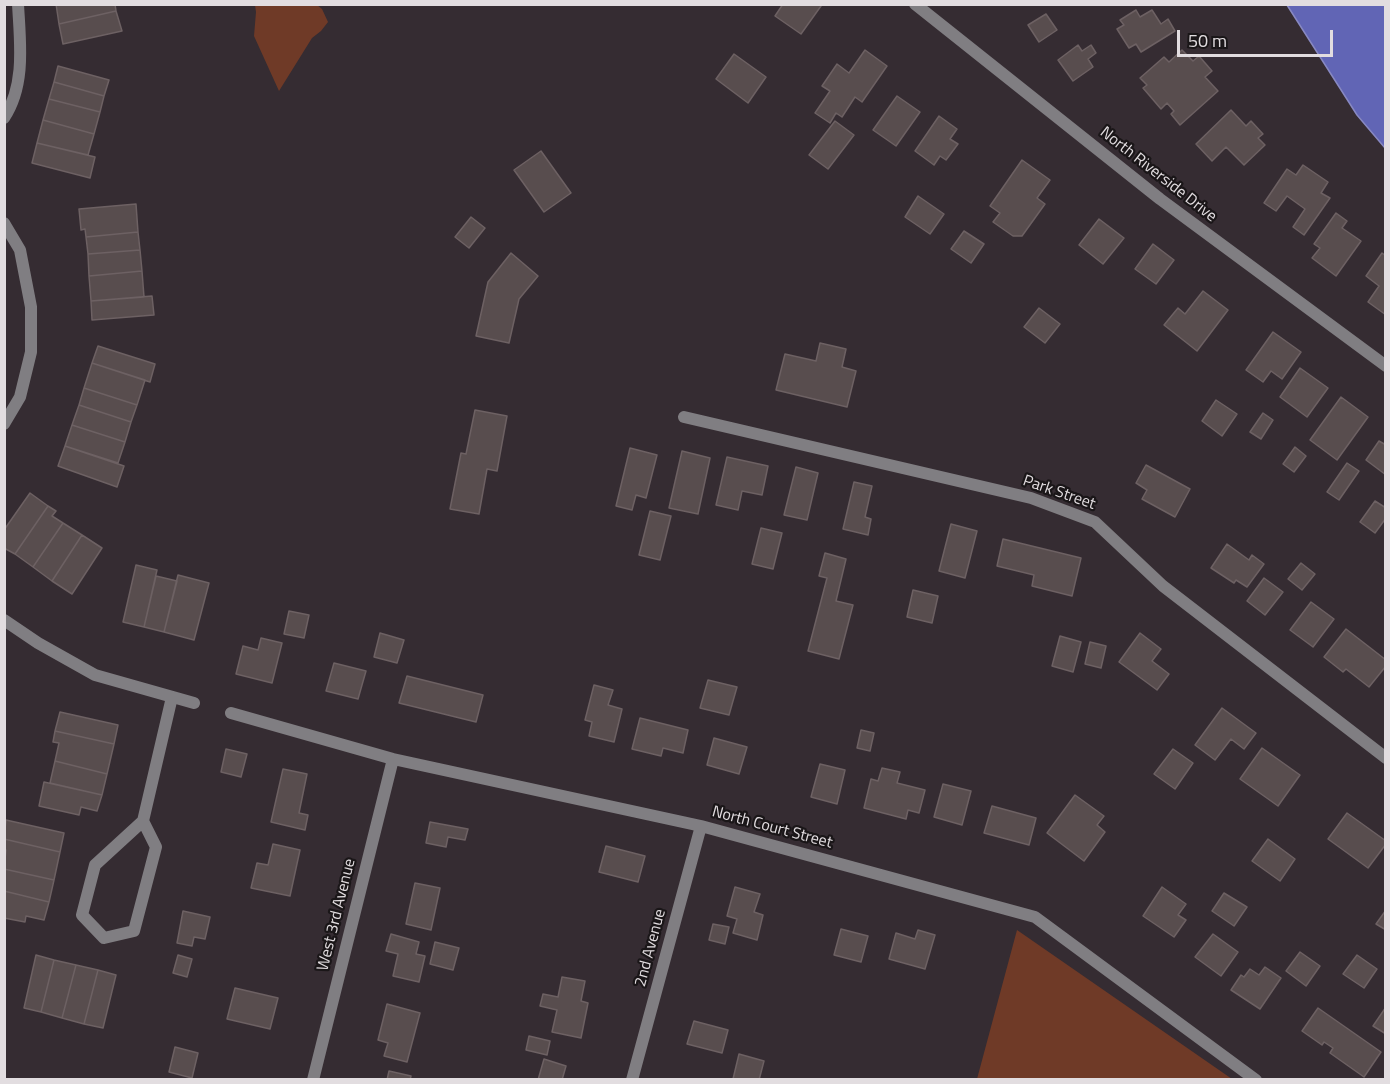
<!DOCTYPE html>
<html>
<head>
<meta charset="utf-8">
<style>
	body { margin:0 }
	#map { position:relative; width:1390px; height:1084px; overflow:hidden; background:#352c32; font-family:"Titillium Web",sans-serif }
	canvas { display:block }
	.frame { position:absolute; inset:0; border:6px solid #e2dde0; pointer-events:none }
	.scale { position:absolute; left:1177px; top:30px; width:156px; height:27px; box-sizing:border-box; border:3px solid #e2dde0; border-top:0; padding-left:8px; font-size:18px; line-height:21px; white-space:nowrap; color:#e2dde0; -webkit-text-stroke:4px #1a1618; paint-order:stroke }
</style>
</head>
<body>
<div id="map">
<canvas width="1390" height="1084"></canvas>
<div class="frame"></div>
<div class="scale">50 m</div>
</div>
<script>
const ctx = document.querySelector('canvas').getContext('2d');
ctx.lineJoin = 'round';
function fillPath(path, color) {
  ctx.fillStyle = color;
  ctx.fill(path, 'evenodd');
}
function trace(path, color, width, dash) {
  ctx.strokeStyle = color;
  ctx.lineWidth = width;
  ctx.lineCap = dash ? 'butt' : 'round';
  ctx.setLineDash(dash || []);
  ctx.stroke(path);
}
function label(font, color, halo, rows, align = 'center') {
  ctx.font = font + ' "Titillium Web",sans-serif';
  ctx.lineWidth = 4.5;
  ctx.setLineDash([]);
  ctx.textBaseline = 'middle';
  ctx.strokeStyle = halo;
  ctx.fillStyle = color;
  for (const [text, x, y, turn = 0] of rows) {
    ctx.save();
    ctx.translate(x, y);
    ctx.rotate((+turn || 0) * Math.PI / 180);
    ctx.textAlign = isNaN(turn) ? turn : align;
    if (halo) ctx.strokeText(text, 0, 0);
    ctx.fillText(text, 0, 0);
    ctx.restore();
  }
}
const green = new Path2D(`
	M255,5h62l5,4 6,13 -7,9 -9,7 -33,53 -25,-55 2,-24z
	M1017,930l215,149h-255z`);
const water = new Path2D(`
	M1287,5h98v143l-28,-33z`);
const building = new Path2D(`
	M56,4h59l1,7 -57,13z
	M783,4h36l2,2 -20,28 -26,-18z
	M1136,10l4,7 12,-7 9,14 7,-5 7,12 -34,21 -5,-8 -7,4 -12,-19 7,-4 -4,-5z
	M116,11l6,20 -59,13 -4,-20z
	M1046,14l11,16 -18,12 -11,-17z
	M1078,45l4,6 9,-6 5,8 -8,6 5,8 -20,14 -15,-21z
	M865,50l22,16 -25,36 -7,-5 -13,20 -6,-4 -6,10 -15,-10 15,-22 -8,-5 15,-22 12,9z
	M1182,50l11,11 6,-5 13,15 -7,6 13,14 -38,34 -9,-11 3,-3 -7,-8 -6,6 -18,-21 4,-3 -7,-7 24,-21 5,5z
	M734,54l32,23 -18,26 -32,-24z
	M58,66l51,14 -5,16 -50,-14z
	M54,82l50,14 -4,16 -51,-13z
	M897,96l23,16 -24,34 -23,-16z
	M49,99l51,13 -6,22 -51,-14z
	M1231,110l15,16 5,-5 12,13 -5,4 7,7 -21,20 -18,-18 -14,14 -16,-17z
	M939,116l18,13 -7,10 8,5 -12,16 -6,-4 -6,9 -19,-14z
	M43,120l51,14 -6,21 -51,-12z
	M835,121l19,14 -26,34 -19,-14z
	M37,143l58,14 -5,21 -58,-15z
	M541,151l30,42 -27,19 -30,-42z
	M1022,160l28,20 -13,18 8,6 -23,32h-9l-20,-14 7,-9 -10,-7z
	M1303,165l25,17 -7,11 9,5 -26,37 -11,-8 12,-18 -18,-13 -11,15 -12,-8 23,-34 9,6z
	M918,196l26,18 -14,20 -25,-17z
	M136,204l2,28 -52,5 -1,-8 -4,1 -2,-21z
	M1336,213l11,8 -5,7 19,13 -25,35 -24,-18 8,-10 -6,-4z
	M471,217l14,11 -16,20 -14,-11z
	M1099,219l25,19 -21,26 -24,-19z
	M964,231l20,13 -13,19 -20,-14z
	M138,232l2,18 -52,4 -2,-17z
	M1153,244l21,16 -18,24 -21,-15z
	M140,250l2,21 -53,5 -1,-22z
	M511,253l27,23 -19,23 -10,44 -33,-7 12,-54z
	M1382,253l4,3v59l-18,-13 11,-16 -13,-10z
	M142,271l2,26 -53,4 -2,-25z
	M1203,291l25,19 -31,41 -33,-26 14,-17 7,6z
	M152,296l2,19 -62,5 -1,-19z
	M1039,308l21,16 -15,19 -21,-16z
	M1273,332l28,20 -19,27 -11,-8 -8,11 -17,-12z
	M820,343l26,6 -4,18 14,4 -9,36 -71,-17 9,-36 31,7z
	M98,346l57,18 -5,18 -58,-19z
	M92,363l53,17 -8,25 -53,-17z
	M1300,368l28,20 -21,29 -27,-20z
	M84,388l53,17 -6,17 -52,-17z
	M1341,397l27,20 -31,43 -27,-20z
	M1216,400l21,14 -15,22 -20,-15z
	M79,405l52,17 -6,20 -53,-17z
	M475,410l32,6 -10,55 -10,-2 -8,45 -29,-5 11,-56 5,1z
	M1263,413l10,7 -12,19 -11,-7z
	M72,425l53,17 -7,21 -53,-17z
	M1379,441l7,4v30l-20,-15z
	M65,446l59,20 -7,21 -59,-21z
	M1295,447l11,9 -12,16 -11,-8z
	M630,448l27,7 -11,43 -10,-3 -4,15 -16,-4z
	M682,451l28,7 -12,56 -29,-6z
	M727,457l41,9 -6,29 -20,-4 -4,19 -22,-5z
	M1347,463l12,8 -20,29 -12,-8z
	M1146,465l44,24 -15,28 -33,-18 5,-9 -11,-7z
	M796,467l22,6 -11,47 -23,-5z
	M854,482l18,4 -7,31 6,2 -3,16 -25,-6z
	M30,493l18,13 -33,48 -11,-6v-18z
	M1375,501l11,7v10l-11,15 -15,-11z
	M48,506l8,5 -4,5 11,7 -30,44 -18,-13z
	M650,511l21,5 -11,44 -21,-5z
	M63,523l19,12 -30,46 -19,-14z
	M951,524l26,7 -12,47 -26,-7z
	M761,528l21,5 -9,36 -21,-5z
	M82,535l20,13 -30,46 -20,-13z
	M1003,539l78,19 -9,38 -40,-10 2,-11 -37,-9z
	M1227,544l22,16 3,-5 12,9 -17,23 -11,-7 -2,3 -23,-15z
	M825,553l21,6 -10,42 17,4 -14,54 -31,-8 19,-73 -8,-2z
	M1301,563l14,11 -13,16 -14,-11z
	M136,565l21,5 -13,57 -21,-5z
	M178,575l31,8 -15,57 -30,-8z
	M156,576l21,5 -13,51 -20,-5z
	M1264,578l19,14 -18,23 -18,-14z
	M913,590l25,6 -6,27 -25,-6z
	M1311,602l23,17 -21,28 -23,-17z
	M289,611l20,4 -5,23 -20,-4z
	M1346,629l40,31v6l-17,21 -23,-18 -3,3 -19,-15z
	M380,633l24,7 -7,23 -23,-6z
	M1140,633l21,16 -9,12 17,13 -12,16 -38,-28z
	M1060,636l21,6 -8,30 -21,-6z
	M261,638l21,5 -10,40 -36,-9 7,-28 15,4z
	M1090,642l16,4 -5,22 -16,-4z
	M334,663l32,8 -8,28 -32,-8z
	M407,676l76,19 -7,27 -77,-19z
	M708,680l29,7 -8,28 -29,-7z
	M594,685l19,5 -5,15 14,4 -8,33 -25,-6 3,-14 -7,-2z
	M1222,708l34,25 -12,16 -13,-10 -16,21 -20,-15z
	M60,712l58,13 -4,19 -59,-13z
	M640,718l48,12 -5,23 -20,-5 -2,8 -29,-7z
	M861,730l13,3 -4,18 -13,-3z
	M55,731l59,13 -7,30 -52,-13 4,-18 -6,-1z
	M714,738l33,9 -8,27 -32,-9z
	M1262,748l38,27 -22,31 -38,-27z
	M226,749l21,5 -6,23 -20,-5z
	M1173,749l20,14 -18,26 -21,-15z
	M55,761l52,13 -5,21 -52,-12z
	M820,764l25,6 -8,34 -26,-7z
	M882,768l18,4 -3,11 28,7 -6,23 -11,-3 -2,9 -42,-11 7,-29 7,2z
	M283,769l24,5 -8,39 9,2 -3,15 -34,-8z
	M44,782l58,13 -5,16 -16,-4 -2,8 -40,-9z
	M943,784l28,7 -9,34 -28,-8z
	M1075,795l29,21 -7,9 8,7 -21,29 -37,-28z
	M992,806l44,12 -7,27 -45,-12z
	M1347,813l39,28v3l-18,24 -40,-29z
	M6,820l58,13 -4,19 -56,-13z
	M430,822l38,7 -3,11 -17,-3 -2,10 -20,-4z
	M4,839l56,13 -6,28 -50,-11 2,-19h-2z
	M1268,839l27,20 -15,22 -28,-20z
	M273,844l27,6 -10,46 -39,-8 6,-25 11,2z
	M606,846l39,10 -7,26 -39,-10z
	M4,869l50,11 -5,22 -45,-11z
	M415,883l25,5 -9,42 -25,-6z
	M735,887l25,7 -6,18 9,3 -6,25 -24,-7 4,-14 -10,-3z
	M1162,887l24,17 -8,11 8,5 -12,17 -31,-21z
	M4,891l45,11 -5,18 -18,-4 -1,6 -21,-4z
	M1224,893l23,14 -13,19 -22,-15z
	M1386,910v20l-10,-6z
	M183,911l27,6 -5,22 -11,-2 -2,9 -15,-3z
	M713,924l16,3 -4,17 -16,-4z
	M841,929l27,7 -7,26 -27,-7z
	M918,930l17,5 -10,34 -36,-10 7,-26 19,6z
	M391,934l28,8 -3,12 9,2 -6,26 -26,-6 5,-22 -12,-3z
	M1213,934l25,18 -17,24 -26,-19z
	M435,942l24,6 -6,22 -23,-6z
	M1300,952l20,14 -14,20 -20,-15z
	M36,955l18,5 -13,52 -17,-4z
	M178,955l14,4 -5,18 -14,-4z
	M1357,955l20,14 -13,19 -21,-14z
	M54,960l22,5 -14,53 -21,-6z
	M76,965l22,5 -14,54 -22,-6z
	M1265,967l16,11 -21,31 -29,-19 10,-15 3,2 6,-8 9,6z
	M98,970l18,5 -13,53 -19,-4z
	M562,977l23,4 -4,20 7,2 -7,35 -29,-6 5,-22 -17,-4 3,-12 15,3z
	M235,988l43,10 -8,31 -43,-10z
	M387,1004l33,9 -13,49 -23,-6 4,-13 -10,-3z
	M1386,1007v27l-13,-8z
	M1318,1008l63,44 -17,25 -34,-24 3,-5 -9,-6 -2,3 -20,-14z
	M694,1021l34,9 -6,23 -35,-9z
	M529,1036l21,5 -3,14 -21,-5z
	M175,1047l23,6 -6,25 -23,-6z
	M739,1054l25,7 -5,19 -26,-1z
	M544,1059l22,7 -4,14h-24z
	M389,1071l22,5 -1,4h-23z`);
const minor = new Path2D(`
	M4,118c22,-33 16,-76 14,-114
	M4,223l16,27 11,57v45l-11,45 -16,27
	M684,417l347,81 64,24 68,64 223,172
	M4,620l34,23 57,32 99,28
	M231,713l162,46 308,67 334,91 221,163
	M143,821l13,26 -22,84 -30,7 -22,-23 13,-50 48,-44 29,-124
	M313,1080l80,-321
	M632,1080l69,-254`);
const tertiary = new Path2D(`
	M915,4l245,195 226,167`);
const streetNames = [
	["North Riverside Drive",1158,175,38],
	["Park Street",1059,493,19],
	["North Court Street",772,828,15],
	["West 3rd Avenue",337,915,-76],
	["2nd Avenue",651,948,-75]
];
fillPath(green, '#6f3a27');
fillPath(water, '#6165b5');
trace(water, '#8889c2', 1.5);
fillPath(building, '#584d4e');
trace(building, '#6d6163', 1.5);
trace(minor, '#807e82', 12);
trace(tertiary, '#807e82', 12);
label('16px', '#e2dde0', '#1a1618', streetNames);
</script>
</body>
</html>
